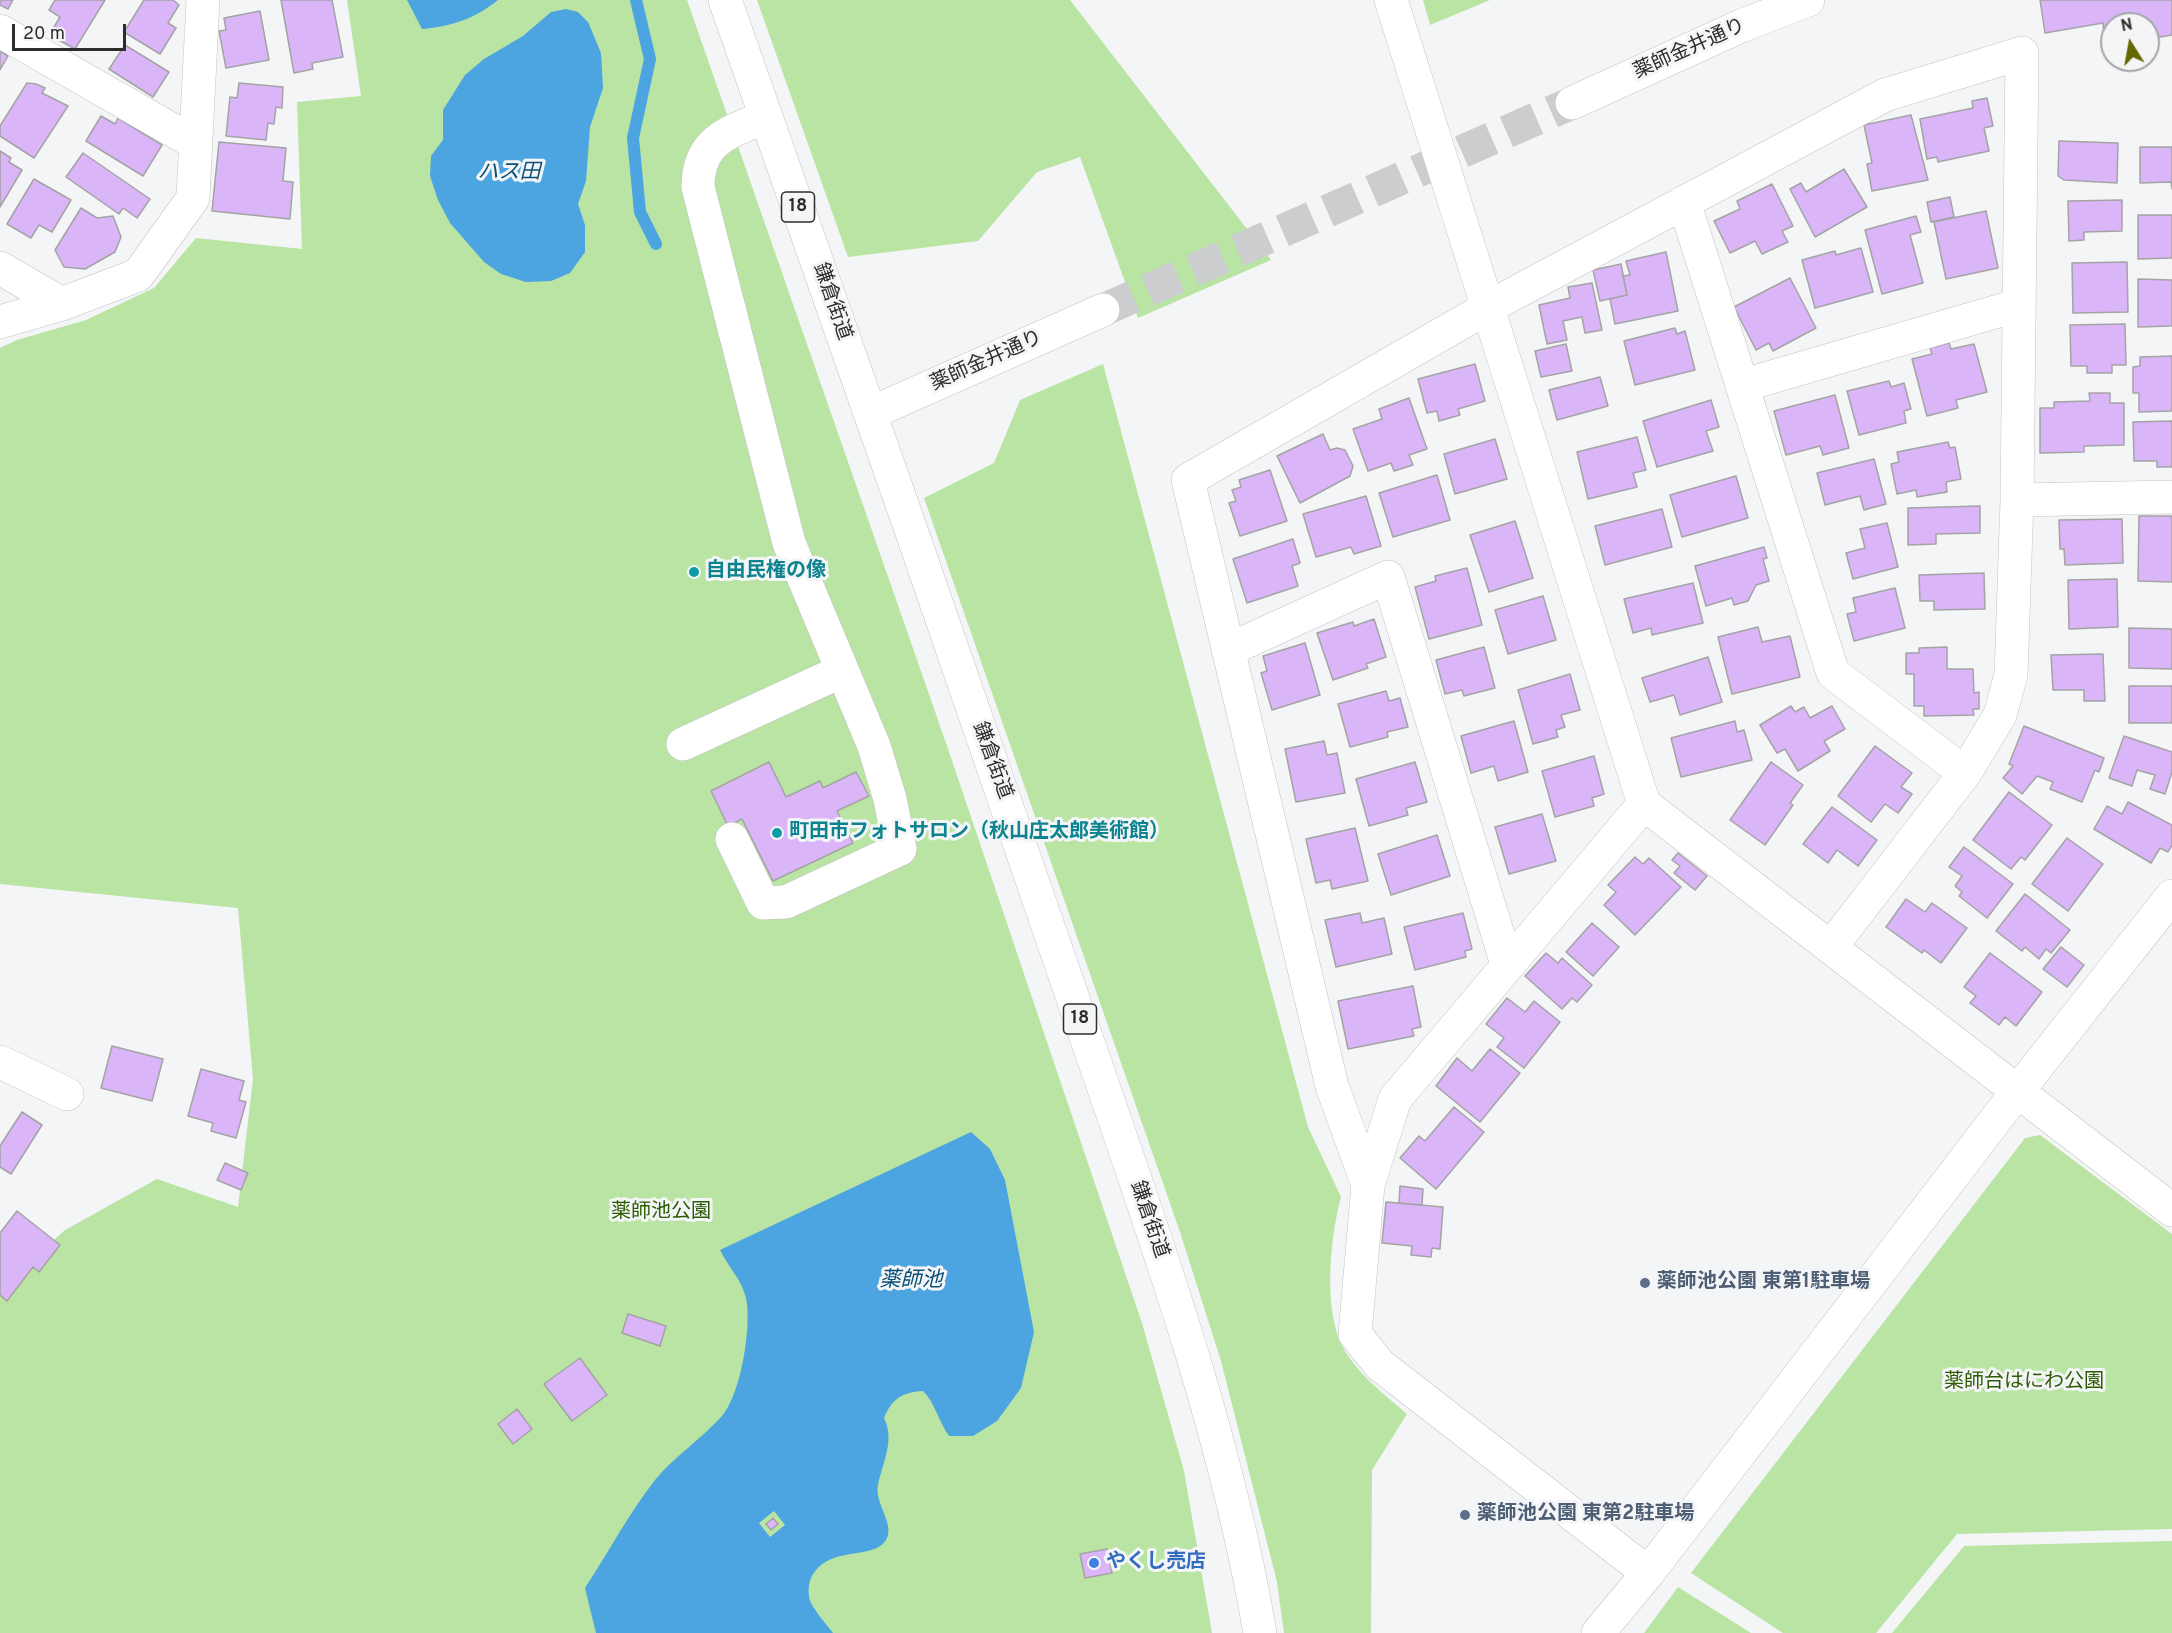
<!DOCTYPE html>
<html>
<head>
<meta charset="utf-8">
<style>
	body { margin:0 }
	#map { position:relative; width:2172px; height:1633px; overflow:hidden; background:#f4f5f6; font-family:Overpass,sans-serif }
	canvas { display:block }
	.north { position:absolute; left:2100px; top:12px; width:60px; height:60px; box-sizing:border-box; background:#f4f5f6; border:2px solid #a4a5a6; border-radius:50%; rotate:349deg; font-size:16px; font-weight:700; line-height:24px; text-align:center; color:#2d2d2e }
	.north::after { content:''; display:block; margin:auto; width:21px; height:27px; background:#676702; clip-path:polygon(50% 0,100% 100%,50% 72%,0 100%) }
	.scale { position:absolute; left:12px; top:24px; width:114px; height:27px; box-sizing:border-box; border:3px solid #2d2d2e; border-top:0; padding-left:8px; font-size:18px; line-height:21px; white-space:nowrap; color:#2d2d2e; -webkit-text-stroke:4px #f4f5f6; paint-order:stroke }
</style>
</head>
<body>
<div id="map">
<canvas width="2172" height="1633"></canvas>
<div class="north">N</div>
<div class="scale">20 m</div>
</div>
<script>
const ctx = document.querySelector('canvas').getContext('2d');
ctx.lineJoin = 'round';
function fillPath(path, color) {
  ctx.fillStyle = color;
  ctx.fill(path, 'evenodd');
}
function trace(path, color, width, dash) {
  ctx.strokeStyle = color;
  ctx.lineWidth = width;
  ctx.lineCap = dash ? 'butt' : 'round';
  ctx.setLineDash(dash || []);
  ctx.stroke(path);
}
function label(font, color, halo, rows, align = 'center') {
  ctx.font = font + ' Overpass,"Noto Sans JP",sans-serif';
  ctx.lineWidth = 6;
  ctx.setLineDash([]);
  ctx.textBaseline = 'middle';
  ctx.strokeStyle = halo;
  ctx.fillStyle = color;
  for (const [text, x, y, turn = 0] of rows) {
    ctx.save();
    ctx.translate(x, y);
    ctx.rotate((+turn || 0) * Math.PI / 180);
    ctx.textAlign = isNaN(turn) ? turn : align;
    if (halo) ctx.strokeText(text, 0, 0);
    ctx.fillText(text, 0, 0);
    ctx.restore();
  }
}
const green = new Path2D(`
	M347,0h340l259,743 196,580 42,148 28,162h-1212v-344l65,-59 92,-51 81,28 15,-128 -15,-171 -238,-24v-536l17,-8 69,-20 68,-32 42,-50 106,11 -5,-147 64,-6z
	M757,0h313l201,260 -133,58 -58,-161 -43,15 -59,69 -130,16z
	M1423,0h67l-60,25z
	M1103,364l205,763 33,70c-11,41 -19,116 4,154 15,25 40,44 62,63l-35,56 -1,163h-87l-7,-51 -56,-221 -41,-129 -256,-734 70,-35 26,-63z
	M2040,1135l132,99v295l-215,5 -81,99h-93l-92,-60 334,-435z
	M2172,1541v92h-280l72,-87z
	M1678,1587l73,46h-107z`);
const water = new Path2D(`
	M407,0h91c-24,19 -45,26 -76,29z
	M566,9l12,3 10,10 13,31 2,35 -13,39 -4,54 -8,23 7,21v27l-15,21 -19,8 -25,1 -25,-8 -17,-12 -34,-39 -12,-23 -8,-24 1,-20 12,-16v-30l22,-35 19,-16 39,-23 28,-24z
	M971,1132l19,17 15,31 29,152 -13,56 -24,33 -24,15h-24c-10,-14 -15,-35 -26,-45 -21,1 -31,8 -39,27 11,23 -1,43 -6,67 -4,17 16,38 9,53 -12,25 -62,4 -77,43 -2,7 -2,15 1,22 6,11 15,21 22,30h-237l-11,-45c23,-35 44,-75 70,-108 19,-23 46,-41 66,-63 20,-21 31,-92 25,-119 -5,-20 -18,-31 -26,-48zM774,1511l11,14 -15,12 -11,-14z`);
const stream = new Path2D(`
	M636,0l14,59 -17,79 7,74 16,32`);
const building = new Path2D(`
	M0,0h13l-5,9 -8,-4z
	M55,0h50l-30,49 -18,-10 4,-8 -7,-4 6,-10 -11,-7z
	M144,0h29l6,5 -11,18 8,5 -16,26 -36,-22z
	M281,0h51l11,57 -31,6 1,6 -19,4z
	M2040,0h132v35l-24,4v-15h-36v8l-8,1 -1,-10 -58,10z
	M260,11l9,49 -43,8 -7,-37 7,-1 -2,-12z
	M125,45l44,27 -16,25 -44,-28z
	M0,51l8,5 -8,14z
	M27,83l9,1 9,4 -3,5 26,13 -34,52 -34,-22v-10z
	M239,83l44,4 -1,21 -6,-1 -2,17 -6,-1 -2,17 -40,-4 4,-39 7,1z
	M1987,98l6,28 -9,2 5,23 -51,11 -1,-5 -10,2 -7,-40 53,-11 -1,-7z
	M1911,115l17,65 -56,11 -5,-27 5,-1 -8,-38z
	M101,116l14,8 3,-6 44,27 -19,31 -57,-35z
	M2059,141l59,2 -1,40 -53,-3 -6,-4z
	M219,142l67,6 -3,33 10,1 -3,37 -78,-8z
	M2140,147h32v42l-1,-7 -31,1z
	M0,151l11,7 -2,4 13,8 -22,37z
	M83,153l67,46 -13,19 -14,-10 -4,6 -53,-37z
	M1844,169l23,38 -52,30 -25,-48 11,-6 5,9z
	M34,179l37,21 -19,32 -13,-7 -8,13 -24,-14z
	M1772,184l21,42 -11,5 6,11 -26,12 -7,-13 -25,12 -16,-32 26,-12 -3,-8z
	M1950,197l4,20 -23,5 -4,-20z
	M2122,200v31l-38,1v8l-15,1 -1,-40z
	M81,208l16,10 16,-2 8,21 -6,15 -30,17 -21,-2 -9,-17z
	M1986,211l12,57 -52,11 -12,-57z
	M2138,215h34v43l-34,1z
	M1916,216l5,16 -11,3 13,48 -41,11 -17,-64z
	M1861,248l12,44 -58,16 -13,-48 33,-9 1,4z
	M1666,252l12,59 -63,13 -5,-25 17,-4 -4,-19 7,-1 -4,-14z
	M2127,262l1,50 -55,1 -1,-50z
	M1621,264l6,31 -27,6 -7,-31z
	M1790,278l26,50 -43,23 -4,-8 -13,7 -22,-43z
	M2138,279l34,1v46l-34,1z
	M1592,283l10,47 -17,3 -3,-16 -19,4 4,19 -20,4 -8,-39 31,-7 -2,-11z
	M2125,324l1,41h-14v8h-25v-7h-16l-1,-41z
	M1675,328l2,6 8,-3 10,39 -60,15 -11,-44z
	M1949,343l2,6 23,-5 13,48 -31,8 2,8 -31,8 -15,-57 20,-5 -2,-6z
	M1566,344l6,27 -31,6 -6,-26z
	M2172,356v55l-33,1v-19h-6v-26l7,-1v-9z
	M1475,364l10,37 -27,8 2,6 -21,6 -2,-10 -10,2 -9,-34z
	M1600,377l8,29 -51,14 -8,-30z
	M1889,381l2,6 13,-4 7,26 -7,2 2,12 -47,12 -12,-44z
	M2089,393h21v10h14v42l-40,1v6l-44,1v-45h14v-6l36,-1z
	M1835,395l14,53 -26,7 -3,-9 -34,9 -12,-44z
	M1409,398l18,51 -18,6 4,10 -19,6 -3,-8 -23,8 -15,-42 29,-10 -3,-10z
	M1711,400l8,27 -13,4 7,20 -56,16 -14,-46z
	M2172,421v46h-15v-6h-23l-1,-39z
	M1323,434l7,16 7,-2 8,2 8,16 -3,10 -50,27 -23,-47z
	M1637,437l9,33 -13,3 4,14 -49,12 -11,-47z
	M1495,439l12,40 -52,15 -11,-40z
	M1948,442l2,6 5,-1 6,32 -15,3 1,10 -30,5 -1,-7 -19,4 -6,-30 8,-2 -2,-10z
	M1874,459l12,45 -22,6 -4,-14 -35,9 -8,-32z
	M1270,470l17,51 -47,15 -11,-33 7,-2 -4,-11 9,-3 -2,-7z
	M1437,475l13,45 -57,17 -14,-44z
	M1736,476l12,42 -66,19 -12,-42z
	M1366,496l15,50 -27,8 -3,-7 -35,10 -13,-43z
	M1980,506v27l-44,1v10l-28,1v-37z
	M1662,509l10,38 -67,18 -10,-39z
	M2139,516h33v66l-34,-1z
	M2122,519l1,44 -58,2 -1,-16h-4l-1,-29z
	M1515,521l18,57 -44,14 -19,-57z
	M1887,523l11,44 -45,12 -7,-26 19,-5 -5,-19z
	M1293,539l7,24 -8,3 6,20 -51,17 -14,-44z
	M1764,547l3,11 -4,1 6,22 -13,4 -8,16 -14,4 -2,-7 -26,8 -11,-40z
	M1467,568l15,57 -53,14 -14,-52 21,-6 -1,-5z
	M1984,573l1,36 -51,1v-9h-14l-1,-26z
	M2117,579l1,48 -49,2 -1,-49z
	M1693,583l10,40 -51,12 -1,-7 -18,5 -9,-34z
	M1895,588l10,40 -51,13 -7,-27 9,-2 -3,-14z
	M1543,596l13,44 -48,14 -13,-44z
	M1374,619l12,38 -20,7 2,4 -35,12 -16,-47 36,-11 1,4z
	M1758,627l4,15 28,-6 10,41 -68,17 -14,-57z
	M2129,628l43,1v40l-43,-1z
	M1305,643l15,52 -48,15 -11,-37 6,-2 -4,-15z
	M1484,647l11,41 -31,8 -2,-6 -17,4 -9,-34z
	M1947,647v22h26l1,24 5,-1v17h-6l1,6 -50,1v-10h-10v-32h-8v-21h13v-5z
	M2103,654l2,47h-21v-11h-31l-2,-35z
	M1708,657l14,45 -42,13 -6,-20 -24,7 -8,-24z
	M1570,674l10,36 -19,5 4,12 -9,3 2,7 -25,7 -15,-54z
	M2129,686h43v37h-43z
	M1386,691l3,10 11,-3 8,29 -21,5 1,5 -38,10 -12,-43z
	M1791,706l4,6 9,-5 6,11 22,-12 13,23 -21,12 6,10 -32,20 -13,-22 -8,4 -17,-28z
	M1514,721l14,51 -30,9 -4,-15 -23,7 -10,-37z
	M1735,721l2,11 7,-2 8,30 -71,17 -10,-39z
	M2024,726l80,32 -5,14 -4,-2 -13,32 -32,-13 3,-7 -16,-6 -15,18 -19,-16 10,-12 -4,-2z
	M2124,736l48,16v20l-7,22 -15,-5 5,-14 -18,-5 -5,16 -23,-8z
	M1324,741l3,14 10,-2 8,40 -49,9 -11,-53z
	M1875,746l37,27 -11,14 11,7 -14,19 -13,-9 -14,18 -33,-26z
	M1594,756l10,38 -12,4 2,8 -39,11 -13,-46z
	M769,762l17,35 34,-16 3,7 33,-16 13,24 -32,15 16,32 -80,38 -31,-62 -14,7 -17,-35z
	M1415,762l12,40 -21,6 2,7 -39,11 -13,-47z
	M1771,762l32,23 -13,18 3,2 -28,40 -35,-25z
	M2009,792l43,33 -27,35 -4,-3 -10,12 -38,-29z
	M2128,802l44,23v20l-4,7 -8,-4 -9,15 -57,-34 13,-23 15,8z
	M1832,807l45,33 -19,26 -21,-16 -9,13 -25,-19z
	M1542,814l14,47 -47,13 -14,-47z
	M1355,828l13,53 -36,8 -2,-9 -14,3 -10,-44z
	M1437,835l13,41 -59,19 -13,-41z
	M2067,838l36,26 -35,47 -36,-27z
	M1964,847l49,37 -26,34 -28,-22 3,-4 -7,-6 7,-10 -13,-9z
	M1678,853l29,23 -12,14 -21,-17 6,-7 -8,-6z
	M1635,857l8,7 6,-6 32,29 -46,48 -31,-30 12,-13 -8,-7z
	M2025,894l45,36 -19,23 -5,-4 -7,10 -14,-12 -3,4 -26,-20z
	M1906,899l19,13 7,-9 35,25 -26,35 -17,-13 -2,3 -36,-26z
	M1360,913l2,10 22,-5 8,36 -56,13 -11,-47z
	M1463,913l9,36 -7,2 1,6 -51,13 -11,-43z
	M1592,923l27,24 -26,29 -27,-24z
	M2061,947l23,18 -17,22 -24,-18z
	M1546,953l12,10 4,-5 30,27 -15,17 -5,-4 -10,11 -37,-33z
	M1990,953l52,39 -26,34 -11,-9 -6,8 -29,-22 6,-7 -12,-9z
	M1413,986l8,41 -9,2 2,7 -66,13 -10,-48z
	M1507,998l18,14 9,-11 26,21 -36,46 -27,-21 7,-9 -18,-14z
	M112,1046l51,13 -11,42 -51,-13z
	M1490,1049l30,24 -40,49 -44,-36 21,-28 15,13z
	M201,1069l43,12 -5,19 7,2 -10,36 -25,-7 2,-8 -25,-7z
	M1454,1107l30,25 -48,57 -36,-31 19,-22 6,5z
	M22,1112l20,13 -31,49 -11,-7v-21z
	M225,1163l23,10 -7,17 -24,-10z
	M1400,1186l23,3 -1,16 -23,-2z
	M1386,1202l57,5 -3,42 -8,-1 -1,9 -20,-2 1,-9 -30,-3z
	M17,1211l43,34 -21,27 -6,-5 -26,34 -7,-6v-62z
	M628,1314l38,12 -6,20 -38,-13z
	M580,1358l27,37 -35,26 -28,-37z
	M517,1409l15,20 -19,15 -15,-20z
	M773,1518l5,6 -7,6 -5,-6z
	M1107,1549l5,24 -27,5 -5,-24z`);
const minorTunnel = new Path2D(`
	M1103,310l469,-207`);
const minor = new Path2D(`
	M1391,0l253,804 528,406
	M0,31l195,112
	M1572,103l169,-77 67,-26
	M1684,202l149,471 132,100
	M0,268l62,36
	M0,322l62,-18 76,-29 55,-77 10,-198
	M1744,385l275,-80
	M871,413l232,-103
	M2017,500l155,-3
	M1228,650l160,-73 119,387
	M683,744l159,-73
	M1644,804l-249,295 -27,86 -13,149 25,31 268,208
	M732,839l31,64 23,-1 114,-53 -10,-50 -16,-53 -85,-203 -91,-356c0,-47 31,-55 68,-70
	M0,1062l67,32
	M1368,1185l-36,-99 -144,-606 299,-172 398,-213 137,-42 -5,447 -6,175 -11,40 -35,58 -134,174
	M1598,1633l50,-60 369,-481 155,-196`);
const major = new Path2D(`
	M725,0c115,329 232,657 344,987 72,212 153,424 191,646`);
const markers = [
	[694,572,6,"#0f9aa8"],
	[777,833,6,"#0f9aa8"],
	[1645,1283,6,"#5c6f8a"],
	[1465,1515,6,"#5c6f8a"],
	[1094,1563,6,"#3f7fe0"]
];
const shields = [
	[798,207,33],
	[1080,1019,33]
];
const shieldNames = [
	["18",798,207],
	["18",1080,1019]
];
const streetNames = [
	["薬師金井通り",1690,50,-24],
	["鎌倉街道",831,302,71],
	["薬師金井通り",987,362,-24],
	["鎌倉街道",991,761,70],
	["鎌倉街道",1148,1220,71]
];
const cultureNames = [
	["自由民権の像",706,572],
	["町田市フォトサロン（秋山庄太郎美術館）",789,833]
];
const parkNames = [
	["薬師池公園",661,1213],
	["薬師台はにわ公園",2024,1383]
];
const serviceNames = [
	["薬師池公園 東第1駐車場",1657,1283],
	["薬師池公園 東第2駐車場",1477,1515]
];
const shopNames = [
	["やくし売店",1106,1563]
];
const waterNames = [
	["ハス田",509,174],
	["薬師池",911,1282]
];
fillPath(green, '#b9e4a3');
fillPath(water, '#4ca4e1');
trace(stream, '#4ca4e1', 12);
fillPath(building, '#dab5f7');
trace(building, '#a4a3a5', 1.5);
trace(minorTunnel, '#cccdce', 33, [33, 16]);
trace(minor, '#c3c3c5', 34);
trace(major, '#c3c3c5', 34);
trace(minor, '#fff', 33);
trace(major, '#fff', 33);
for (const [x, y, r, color] of markers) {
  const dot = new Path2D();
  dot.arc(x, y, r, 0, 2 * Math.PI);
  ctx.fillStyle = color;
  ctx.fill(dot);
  trace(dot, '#f4f5f6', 2);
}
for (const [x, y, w] of shields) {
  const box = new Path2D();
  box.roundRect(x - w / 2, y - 15, w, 30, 4.5);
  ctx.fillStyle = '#f4f5f6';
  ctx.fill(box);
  trace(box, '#2d2d2e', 1.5);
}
label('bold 18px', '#2d2d2e', null, shieldNames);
label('20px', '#2d2d2e', '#f4f5f6', streetNames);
label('bold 20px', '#0d838f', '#f4f5f6', cultureNames, 'left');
label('20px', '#2e5c04', '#f4f5f6', parkNames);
label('bold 20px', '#4e5e75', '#f4f5f6', serviceNames, 'left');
label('bold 20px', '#366cbe', '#f4f5f6', shopNames, 'left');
label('italic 21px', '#0b5078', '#f4f5f6', waterNames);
</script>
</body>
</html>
